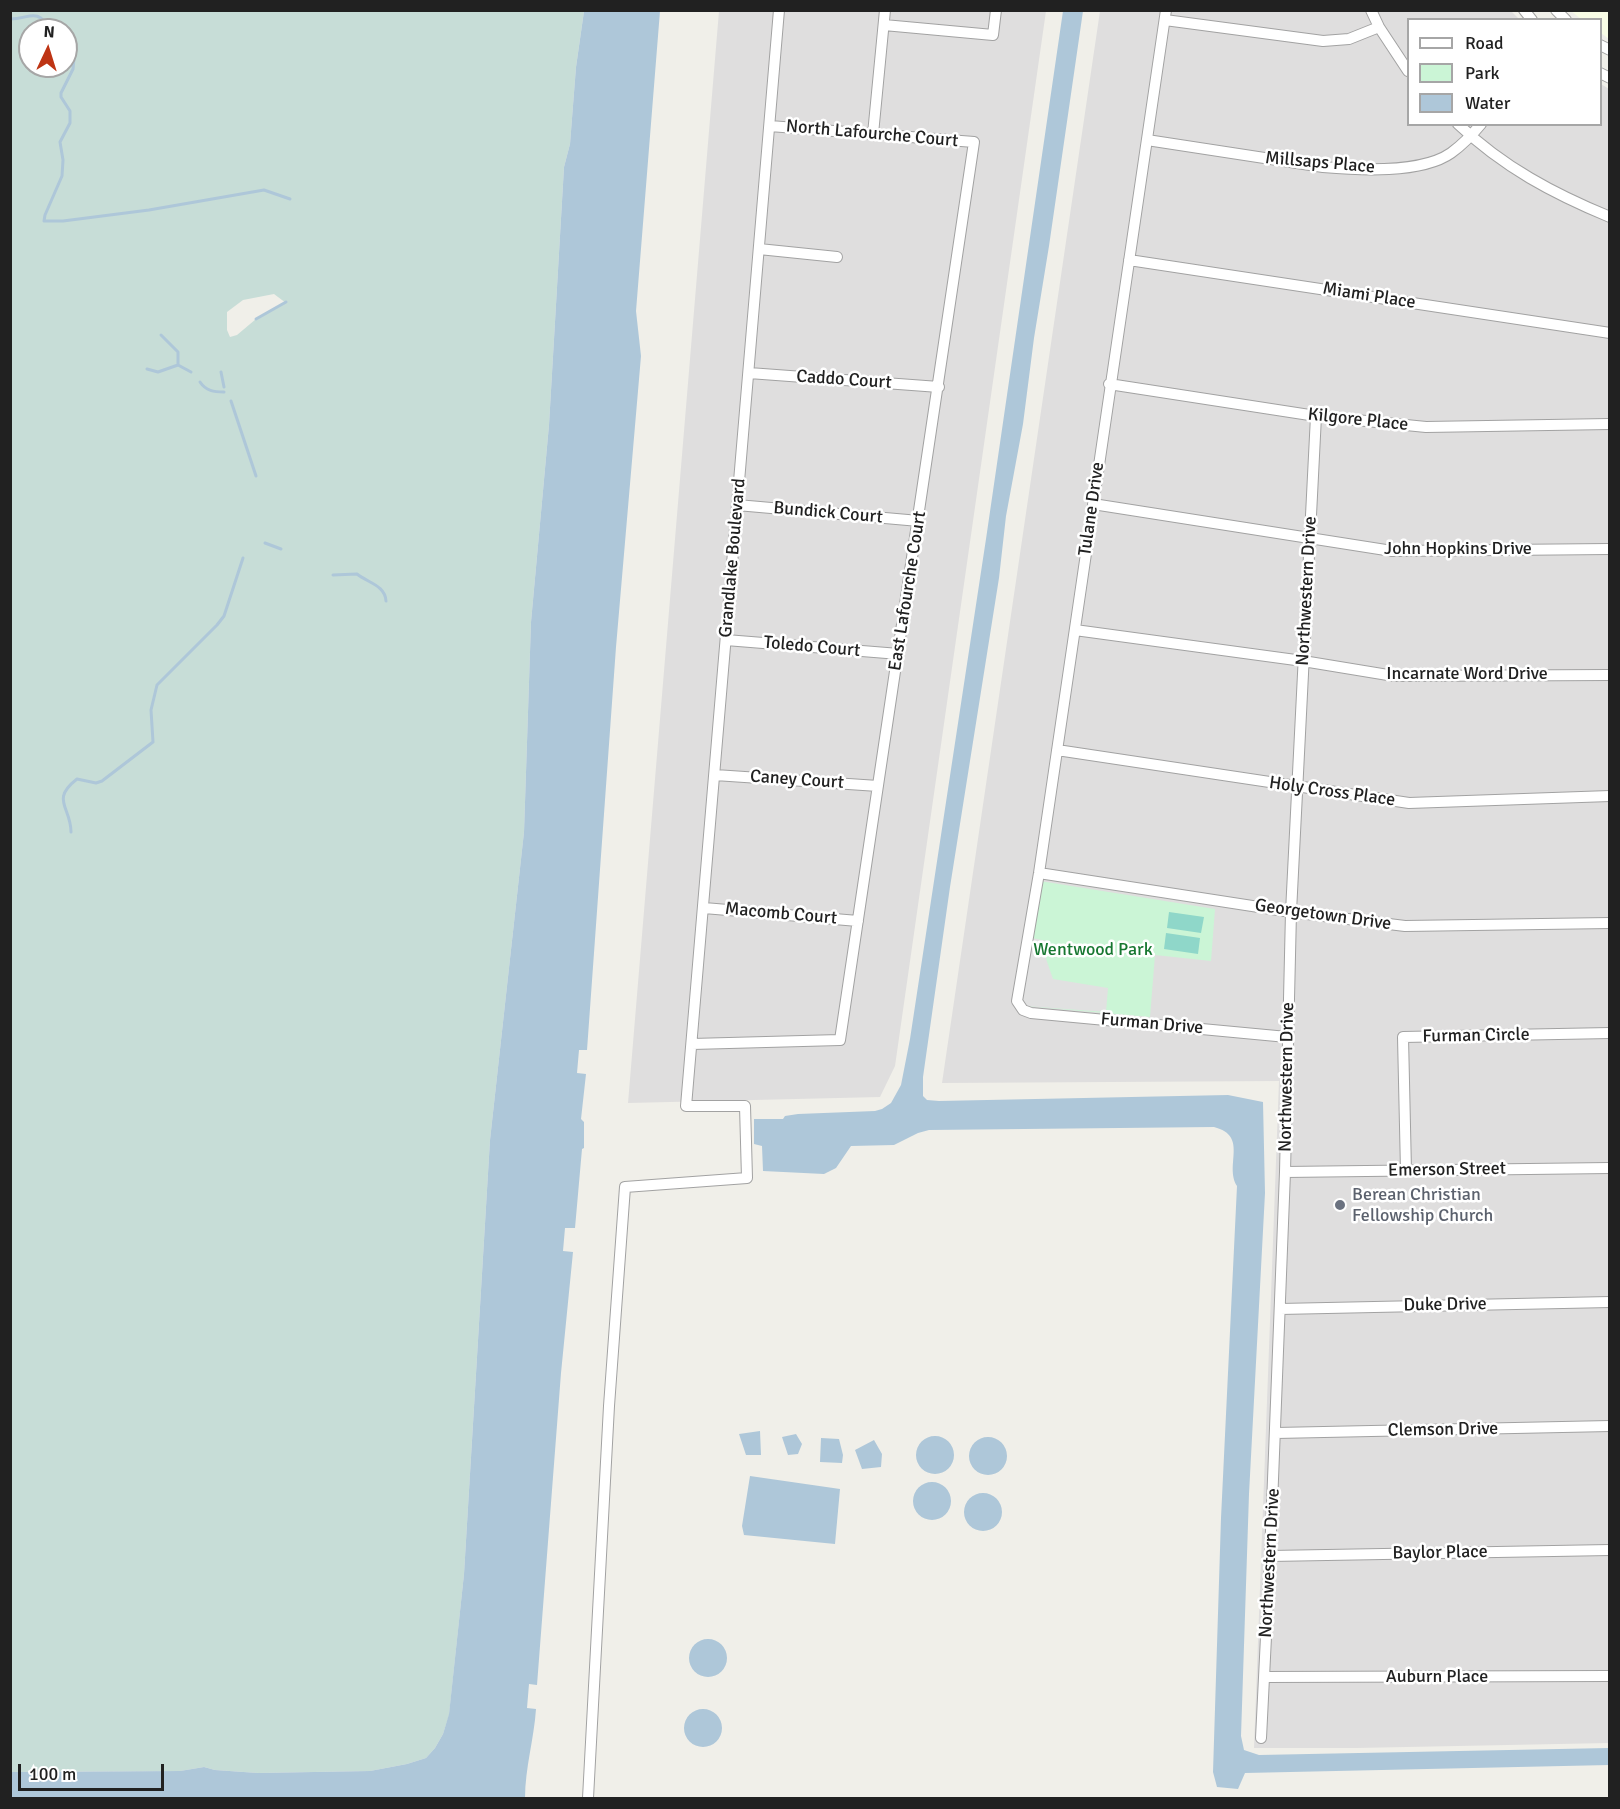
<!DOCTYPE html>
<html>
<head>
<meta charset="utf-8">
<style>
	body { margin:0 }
	#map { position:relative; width:1620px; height:1809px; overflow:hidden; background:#f0efe9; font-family:Signika,sans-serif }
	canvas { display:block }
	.frame { position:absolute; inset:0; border:12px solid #212121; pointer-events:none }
	.legend { position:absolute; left:1407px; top:18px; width:195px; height:108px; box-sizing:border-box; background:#fff; border:2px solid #a6a6a6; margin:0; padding:8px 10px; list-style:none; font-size:18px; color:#212121 }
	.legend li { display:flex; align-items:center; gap:12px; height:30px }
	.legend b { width:30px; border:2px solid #a6a6a6 }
	.north { position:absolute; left:18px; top:18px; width:60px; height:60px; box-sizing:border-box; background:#fff; border:2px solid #a6a6a6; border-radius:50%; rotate:4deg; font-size:16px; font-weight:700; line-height:24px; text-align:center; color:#212121 }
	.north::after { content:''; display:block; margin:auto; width:21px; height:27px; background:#be3414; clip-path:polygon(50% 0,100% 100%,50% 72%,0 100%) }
	.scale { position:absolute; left:18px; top:1764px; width:146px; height:27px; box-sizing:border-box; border:3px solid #212121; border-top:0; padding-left:8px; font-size:18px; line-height:21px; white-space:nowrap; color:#212121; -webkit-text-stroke:4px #fff; paint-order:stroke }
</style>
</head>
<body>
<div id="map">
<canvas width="1620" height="1809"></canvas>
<div class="frame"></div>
<ul class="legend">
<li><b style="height:8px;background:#fff"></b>Road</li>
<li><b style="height:16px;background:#cbf5d6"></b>Park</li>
<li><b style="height:16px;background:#aec7d9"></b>Water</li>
</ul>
<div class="north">N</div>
<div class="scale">100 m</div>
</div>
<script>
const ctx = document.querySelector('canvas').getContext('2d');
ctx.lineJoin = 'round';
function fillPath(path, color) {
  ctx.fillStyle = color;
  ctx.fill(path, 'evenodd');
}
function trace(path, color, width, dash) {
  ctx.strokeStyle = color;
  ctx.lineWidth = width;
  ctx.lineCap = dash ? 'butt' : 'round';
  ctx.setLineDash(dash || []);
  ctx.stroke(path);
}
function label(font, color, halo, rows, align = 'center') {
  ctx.font = font + ' Signika,sans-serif';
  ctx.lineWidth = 5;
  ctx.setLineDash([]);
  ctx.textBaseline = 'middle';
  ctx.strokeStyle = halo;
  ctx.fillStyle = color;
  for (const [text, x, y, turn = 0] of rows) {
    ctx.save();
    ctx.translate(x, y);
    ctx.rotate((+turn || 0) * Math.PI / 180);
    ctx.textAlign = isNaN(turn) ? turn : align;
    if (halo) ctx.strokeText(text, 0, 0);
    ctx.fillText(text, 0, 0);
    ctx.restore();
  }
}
const residential = new Path2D(`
	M719,11h327l-151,1055 -15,31 -252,6z
	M1100,11h411l8,8 -111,1v104h192l1,-40 8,5v1654l-253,5h-102l25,-667 -337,2z`);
const education = new Path2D(`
	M1571,11h38v28l-8,-6 -1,-13 -19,-1z`);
const wetland = new Path2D(`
	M11,11h573l-8,56 -6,77 -6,23 -15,258 -18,197 -7,210 -34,308 -26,434 -15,141 -6,19 -8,14 -9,10 -19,6 -37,7 -112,2 -43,-3 -11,-3 -24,4 -169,1zM30,30h36v36h-36zM274,294l12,9 -30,16 -19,16 -7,2 -3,-7v-18l16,-12z`);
const park = new Path2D(`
	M1040,881l175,28 -4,52 -56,-6 -5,62 -125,-11z`);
const pitch = new Path2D(`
	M1169,912l35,5 -3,16 -34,-5z
	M1166,933l34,5 -2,16 -34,-5z`);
const parking = new Path2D(`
	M1032,938l15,3 -2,15 8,23 55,9 -2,24 -81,-6 -2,-7z`);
const water = new Path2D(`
	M584,11h76l-24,300 5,45 -25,291 -29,403h-8l-2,23 9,1 -5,45 3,3v26l-2,1 -7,79h-10l-2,23 10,1 -12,121 -24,312 -8,-1 -2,24 9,1c-2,30 -11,59 -11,89h-514v-26l169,-1 24,-4 11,3 43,3 112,-2 37,-7 19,-6 9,-10 8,-14 6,-20 15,-140 26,-434 34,-308 7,-210 18,-197 15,-258 6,-23 6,-77z
	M1063,11h20l-34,235 -15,92 -11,86 -17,92 -7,62 -49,309 -27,190v19l4,4 12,1 289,-6 35,7 2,91 -16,301 -8,242 3,14 15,5 350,-7v17l-364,8 -7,16 -21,-2 -4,-15 8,-254 16,-332c-13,-21 12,-50 -23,-59l-285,3 -11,3 -24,12 -43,1 -15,22 -12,6 -61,-3 -1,-25 -8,-2v-25h29l2,-3 13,-2 77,-3 7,-2 9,-6 10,-18 9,-46 76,-500z
	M760,1431l1,24h-15l-7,-21z
	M796,1434l6,10 -4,10 -10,1 -6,-18z
	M916 1455a19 19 0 1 1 38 0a19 19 0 1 1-38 0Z
	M969 1456a19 19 0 1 1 38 0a19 19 0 1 1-38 0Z
	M821,1438l18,1 4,16 -1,8 -22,-1z
	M874,1440l8,14 -1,13 -19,2 -7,-19z
	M750,1476l90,13 -5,55 -91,-9 -2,-9z
	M913 1501a19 19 0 1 1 38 0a19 19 0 1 1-38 0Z
	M964 1512a19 19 0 1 1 38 0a19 19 0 1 1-38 0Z
	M689 1658a19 19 0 1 1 38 0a19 19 0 1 1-38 0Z
	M684 1728a19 19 0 1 1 38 0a19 19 0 1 1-38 0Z`);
const stream = new Path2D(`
	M10,19c21,0 25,-13 41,11
	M66,49l8,9 -1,11 -12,24v4l9,14v12l-10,19 3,18 -1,16 -17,39 -1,6h19l86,-11 115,-20 26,9
	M256,319l30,-17
	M161,335l17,17v13
	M147,369l11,3 20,-7 13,7
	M221,372l3,15
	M200,382c6,9 14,10 24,10
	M231,401l25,75
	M265,543l16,6
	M333,575l24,-1c11,9 28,11 29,27
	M71,832c0,-25 -21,-32 6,-53l19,4 6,-2 51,-39 -2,-32 6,-25 60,-60 7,-9 19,-58`);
const street = new Path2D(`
	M1166,10l-127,863 -22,128 6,9 8,3 256,24
	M1371,10l8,17 29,44
	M1524,10l8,10
	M1556,10l10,10
	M1165,20l158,21 26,-2 30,-12
	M884,25l109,10 3,-25
	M1600,45l10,5
	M1600,73l10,5
	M1458,124c45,43 96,70 152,93
	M873,134l12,-124
	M1147,140l176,27c35,3 98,7 128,-14 11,-8 21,-18 30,-29
	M759,249l78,8
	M1129,260l481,73
	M749,373l190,14
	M1109,384l207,32 110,11 184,-3
	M1093,504l299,47 218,-2
	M737,505l182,16
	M1075,630l228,31 91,15 216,-1
	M726,640l173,14
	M1057,750l352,53 201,-7
	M715,775l163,11
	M1039,873l252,39 114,14 205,-3
	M704,908l154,13
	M692,1044l148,-4 134,-898 -204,-16
	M1406,1171l-3,-134 207,-4
	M1285,1172l325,-4
	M1280,1309l330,-7
	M1276,1433l334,-7
	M1270,1556l340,-6
	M1264,1677l346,-1
	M1261,1738l9,-182 15,-384 6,-260 25,-496
	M588,1798l21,-392 16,-219 122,-9 -2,-72h-59l93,-1096`);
const markers = [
	[1340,1205,6,"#6b7280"]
];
const streetNames = [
	["North Lafourche Court",872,134,5],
	["Millsaps Place",1320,163,5],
	["Miami Place",1369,296,9],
	["Caddo Court",844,380,4],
	["Kilgore Place",1358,420,6],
	["Tulane Drive",1092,509,-82],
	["Bundick Court",828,513,5],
	["John Hopkins Drive",1458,549],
	["Grandlake Boulevard",733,558,-85],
	["East Lafourche Court",908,591,-81],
	["Northwestern Drive",1307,591,-87],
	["Toledo Court",812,647,5],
	["Incarnate Word Drive",1467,674],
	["Caney Court",797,780,4],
	["Holy Cross Place",1332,792,8],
	["Macomb Court",781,914,5],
	["Georgetown Drive",1323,915,8],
	["Furman Drive",1152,1024,5],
	["Furman Circle",1476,1036,-1],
	["Northwestern Drive",1287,1077,-89],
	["Emerson Street",1447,1170,-1],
	["Duke Drive",1445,1305,-1],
	["Clemson Drive",1443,1430,-1],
	["Baylor Place",1440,1553,-1],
	["Northwestern Drive",1270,1563,-87],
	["Auburn Place",1437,1677]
];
const parkNames = [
	["Wentwood Park",1093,950]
];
const worshipNames = [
	["Berean Christian",1352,1195],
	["Fellowship Church",1352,1216]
];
fillPath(residential, '#dfdede');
fillPath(education, '#f8fce5');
fillPath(wetland, '#c7ddd7');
fillPath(park, '#cbf5d6');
fillPath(pitch, '#8fd7c9');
fillPath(parking, '#e1e1e1');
fillPath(water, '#aec7d9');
trace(stream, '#aec7d9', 3);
trace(street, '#a2a2a2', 12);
trace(street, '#fff', 10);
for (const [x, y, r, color] of markers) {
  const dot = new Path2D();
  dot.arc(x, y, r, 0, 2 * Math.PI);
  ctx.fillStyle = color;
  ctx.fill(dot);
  trace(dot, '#fff', 2);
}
label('18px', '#212121', '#fff', streetNames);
label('18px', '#177731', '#fff', parkNames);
label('18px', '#5b616d', '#fff', worshipNames, 'left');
</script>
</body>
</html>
